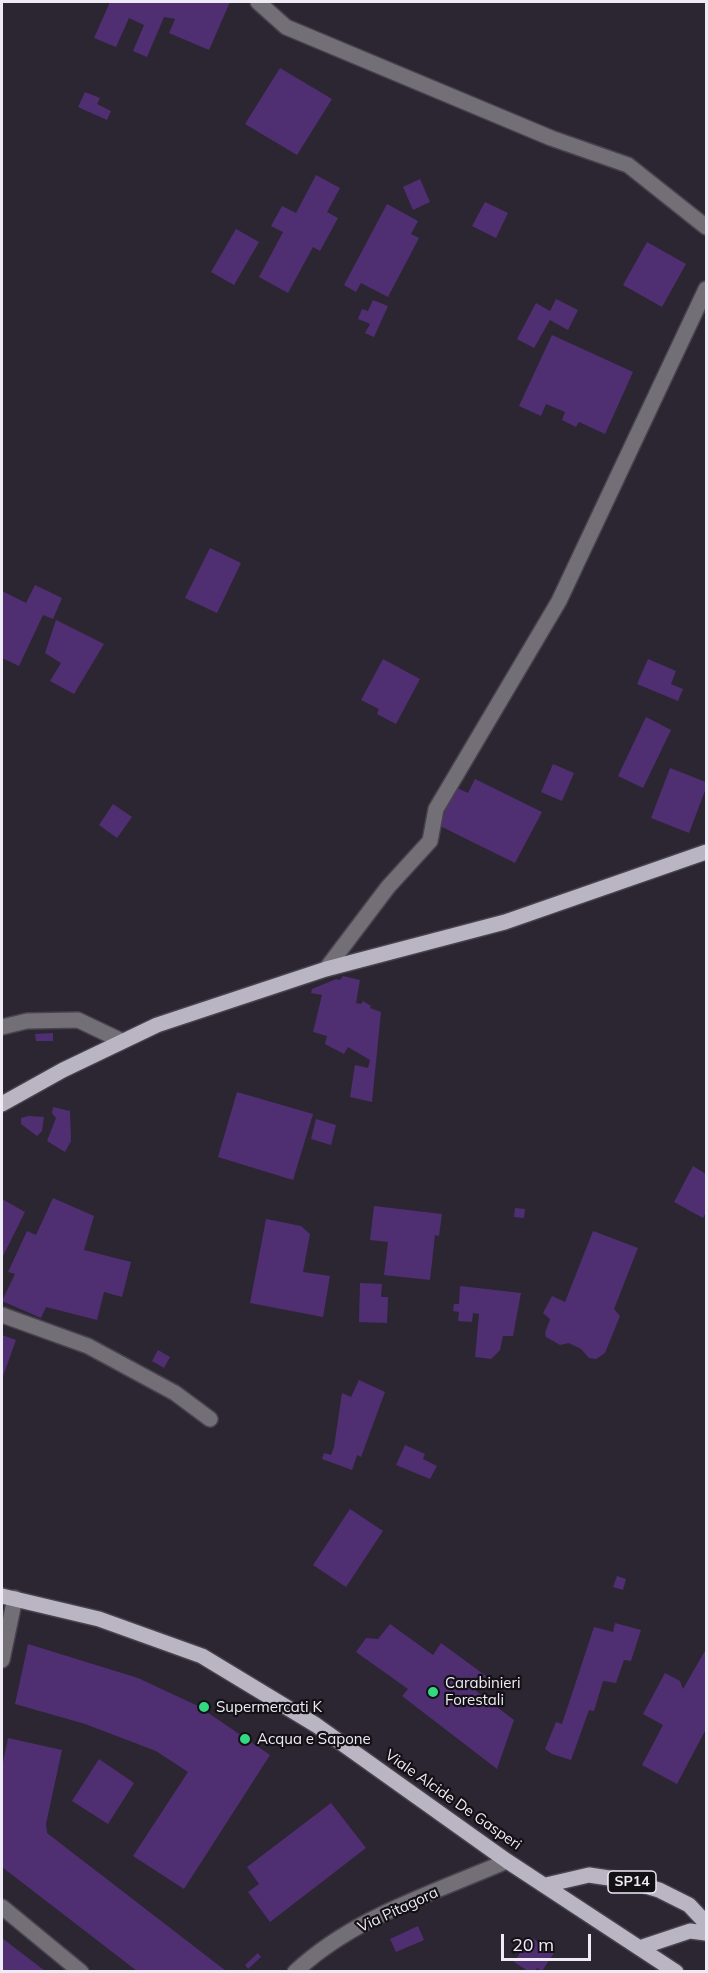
<!DOCTYPE html>
<html>
<head>
<meta charset="utf-8">
<style>
	body { margin:0 }
	#map { position:relative; width:708px; height:1973px; overflow:hidden; background:#2c2633; font-family:Mulish,sans-serif }
	canvas { display:block }
	.frame { position:absolute; inset:0; border:3px solid #efebf4; pointer-events:none }
	.scale { position:absolute; left:501px; top:1934px; width:90px; height:27px; box-sizing:border-box; border:3px solid #efebf4; border-top:0; padding-left:8px; font-size:18px; line-height:21px; white-space:nowrap; color:#efebf4; -webkit-text-stroke:4px #131016; paint-order:stroke }
</style>
</head>
<body>
<div id="map">
<canvas width="708" height="1973"></canvas>
<div class="frame"></div>
<div class="scale">20 m</div>
</div>
<script>
const ctx = document.querySelector('canvas').getContext('2d');
ctx.lineJoin = 'round';
function fillPath(path, color) {
  ctx.fillStyle = color;
  ctx.fill(path, 'evenodd');
}
function trace(path, color, width, dash) {
  ctx.strokeStyle = color;
  ctx.lineWidth = width;
  ctx.lineCap = dash ? 'butt' : 'round';
  ctx.setLineDash(dash || []);
  ctx.stroke(path);
}
function label(font, color, halo, rows, align = 'center') {
  ctx.font = font + ' Mulish,sans-serif';
  ctx.lineWidth = 4.5;
  ctx.setLineDash([]);
  ctx.textBaseline = 'middle';
  ctx.strokeStyle = halo;
  ctx.fillStyle = color;
  for (const [text, x, y, turn = 0] of rows) {
    ctx.save();
    ctx.translate(x, y);
    ctx.rotate((+turn || 0) * Math.PI / 180);
    ctx.textAlign = isNaN(turn) ? turn : align;
    if (halo) ctx.strokeText(text, 0, 0);
    ctx.fillText(text, 0, 0);
    ctx.restore();
  }
}
const building = new Path2D(`
	M110,2h120l-21,48 -40,-17 6,-14 -11,-2 -17,40 -14,-6 11,-26 -15,-7 -13,29 -22,-9z
	M280,68l52,31 -35,56 -52,-31z
	M85,92l15,6 -3,6 14,7 -4,9 -29,-13z
	M316,175l24,13 -13,24 11,6 -18,33 -7,-4 -25,46 -29,-16 24,-45 -12,-6 11,-20 14,7z
	M420,179l10,23 -17,8 -10,-23z
	M485,202l23,11 -12,25 -24,-12z
	M387,204l31,17 -7,13 8,4 -31,59 -27,-14 -5,9 -12,-7z
	M236,229l23,13 -25,43 -23,-13z
	M647,242l39,22 -24,43 -39,-22z
	M556,299l22,11 -10,20 -18,-10 -16,28 -17,-9 19,-36 14,8z
	M373,300l15,6 -14,31 -9,-4 5,-9 -12,-5 4,-10 6,2z
	M552,335l81,37 -28,62 -26,-12 -3,5 -14,-7 3,-8 -19,-8 -5,12 -22,-10z
	M210,548l31,15 -24,50 -32,-15z
	M35,585l27,13 -9,21 -10,-4 -24,51 -17,-8v-67l24,12z
	M56,620l48,24 -30,50 -24,-13 11,-18 -16,-10z
	M383,659l37,20 -24,45 -19,-10 2,-5 -18,-9z
	M648,659l28,12 -5,13 12,5 -5,12 -41,-17z
	M646,717l25,13 -28,58 -25,-12z
	M553,764l21,9 -12,28 -21,-9z
	M670,768l36,14v6l-17,45 -38,-15z
	M475,779l67,33 -27,51 -79,-39 19,-37 13,6z
	M113,804l19,13 -15,21 -18,-13z
	M343,976l17,4 -4,23 5,1 2,-3 8,5 -1,2 11,4 -9,90 -22,-5 5,-32 13,3 2,-8 -22,-13 -4,7 -19,-10 2,-8 -14,-4 9,-37 -11,-2 1,-4 24,-10 4,1z
	M53,1033v8h-17l-1,-7z
	M237,1092l76,22 -20,66 -75,-23z
	M53,1107l17,4 1,30 -6,11 -18,-11 9,-23 -4,-5z
	M28,1116l16,1 -2,14 -5,5 -16,-12v-6z
	M316,1119l20,6 -5,20 -20,-6z
	M693,1166l13,8v38l-3,6 -29,-16z
	M53,1198l41,18 -10,34 47,12 -9,35 -18,-5 -7,28 -51,-13 -5,11 -39,-17 13,-27 -7,-2 19,-41 9,4z
	M2,1199l23,13 -23,46z
	M374,1206l68,8 -3,22 -4,-1 -5,45 -46,-5 4,-33 -18,-2z
	M515,1208l10,1 -1,9 -10,-1z
	M266,1219l35,7 9,8 -7,38 27,4 -7,41 -73,-14z
	M593,1231l45,17 -24,61 6,7 -15,37 -9,6 -7,-1 -8,-9 -12,-6 -9,2 -14,-8 -1,-4 5,-14 -7,-6 9,-17 13,6z
	M360,1283l22,1 -1,13h7l-1,26 -28,-1z
	M460,1286l61,7 -8,43h-10l-3,14 -9,9 -16,-2 4,-43 -6,-1 -1,9 -14,-1 1,-9 -6,-1 1,-7h5z
	M2,1335l14,5 -14,39z
	M158,1350l12,7 -6,11 -12,-7z
	M359,1380l26,12 -24,65 -4,-2 -5,15 -30,-11 2,-6 7,2 3,-8 8,-54 9,4z
	M405,1445l20,9 -2,5 14,7 -7,13 -34,-14z
	M350,1509l33,22 -37,56 -33,-22z
	M617,1576l9,3 -3,11 -10,-3z
	M615,1623l26,7 -10,31 -7,-1 -8,23 -13,-2 -9,30 -5,-1 -18,50 -19,-6 -7,-5 11,-27 6,2 32,-97 19,5z
	M390,1624l43,31 8,-12 45,33 -10,15 38,29 -17,49 -95,-73 6,-7 -52,-37 10,-14 12,1z
	M28,1644l110,34 60,28 72,49 -86,134 -51,-33 55,-84 -32,-21 -71,-27 -70,-20z
	M706,1649v80l-29,55 -35,-19 21,-40 -20,-11 22,-41 15,8 3,8z
	M8,1738l54,12 -16,74 1,9 179,138h-89l-135,-104v-100z
	M99,1759l35,24 -26,41 -36,-23z
	M331,1803l35,45 -96,74 -22,-30 11,-8 -12,-17z
	M418,1926l6,14 -28,12 -6,-13z
	M531,1937l23,16 -12,18 -5,-3 -2,3h-7l-14,-9z
	M2,1938l43,33h-43z
	M258,1953l3,4 -13,12 -3,-4z`);
const minor = new Path2D(`
	M258,2l28,25 265,111 77,27 78,62
	M326,969l62,-82 42,-46 6,-32 123,-208 147,-312
	M2,1027l25,-6 51,-1 44,21
	M2,1315l86,31 87,47 35,26
	M2,1660l13,-62
	M2,1907l79,65
	M295,1972c58,-55 141,-80 212,-111`);
const major = new Path2D(`
	M2,1104l61,-34 94,-45 169,-56 179,-47 201,-70
	M2,1596l97,23 103,37 114,69 191,136 169,111
	M546,1885l43,-10 40,6 30,9 30,15 17,18
	M642,1947l48,-16 16,2`);
const markers = [
	[433,1692,6,"#34d881"],
	[204,1707,6,"#34d881"],
	[245,1739,6,"#34d881"]
];
const shields = [
	[632,1882,48]
];
const shieldNames = [
	["SP14",632,1882]
];
const poiNames = [
	["Carabinieri",445,1683],
	["Forestali",445,1700],
	["Supermercati K",216,1707],
	["Acqua e Sapone",257,1739]
];
const streetNames = [
	["Viale Alcide De Gasperi",453,1800,35],
	["Via Pitagora",398,1910,-25]
];
fillPath(building, '#502e72');
trace(minor, '#47424e', 18);
trace(major, '#47424e', 18);
trace(minor, '#726f76', 15);
trace(major, '#bab5c3', 15);
for (const [x, y, r, color] of markers) {
  const dot = new Path2D();
  dot.arc(x, y, r, 0, 2 * Math.PI);
  ctx.fillStyle = color;
  ctx.fill(dot);
  trace(dot, '#131016', 2);
}
for (const [x, y, w] of shields) {
  const box = new Path2D();
  box.roundRect(x - w / 2, y - 11, w, 22, 4.5);
  ctx.fillStyle = '#131016';
  ctx.fill(box);
  trace(box, '#efebf4', 1.5);
}
label('bold 14px', '#efebf4', null, shieldNames);
label('15px', '#efebf4', '#131016', poiNames, 'left');
label('15px', '#efebf4', '#131016', streetNames);
</script>
</body>
</html>
